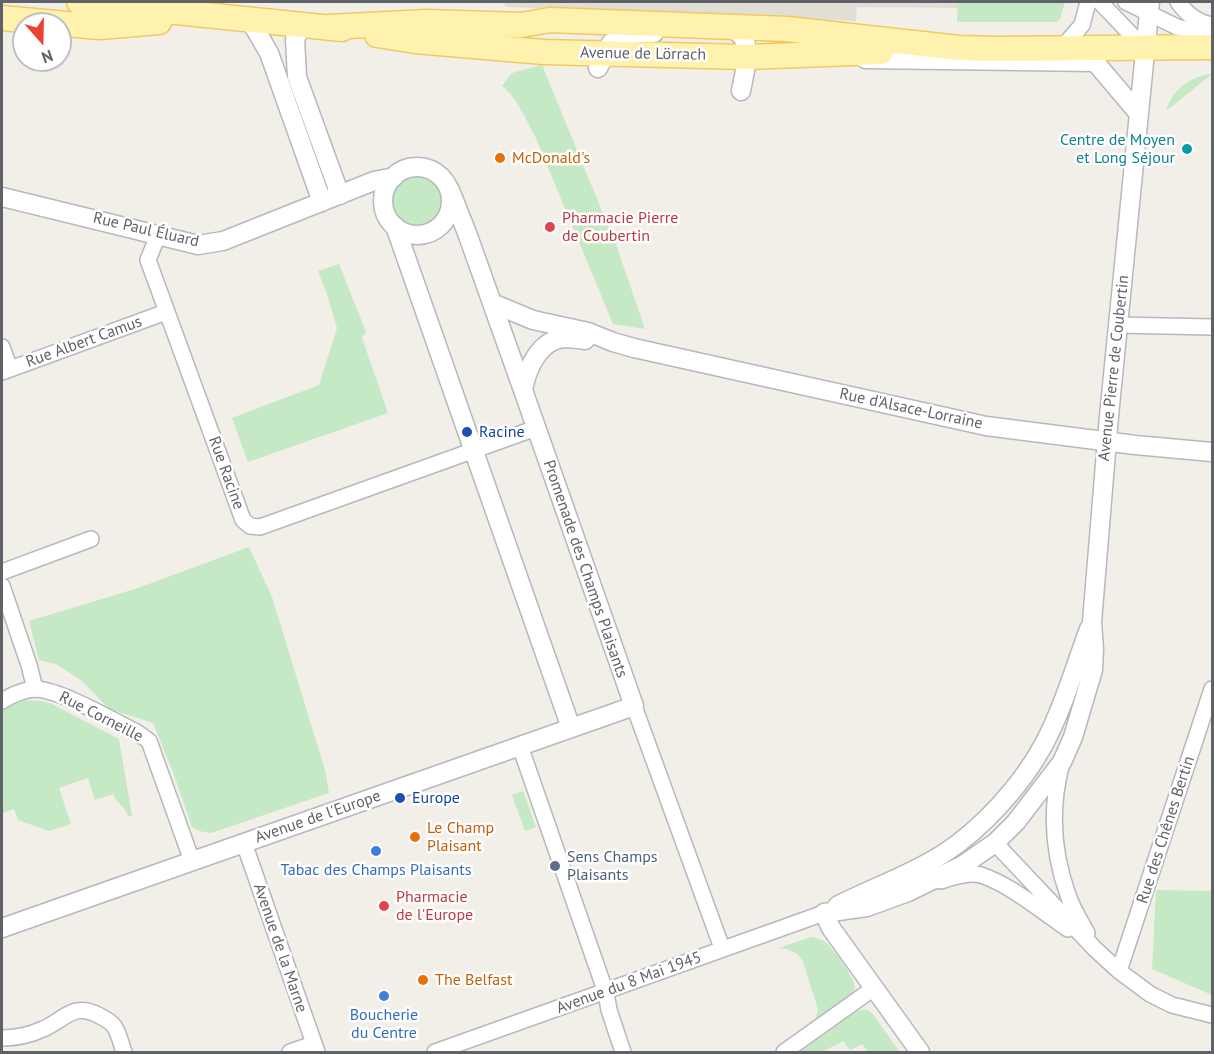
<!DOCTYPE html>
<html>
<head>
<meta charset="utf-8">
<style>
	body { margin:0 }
	#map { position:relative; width:1214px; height:1054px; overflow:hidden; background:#f1efe8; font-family:"PT Sans",sans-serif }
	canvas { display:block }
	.frame { position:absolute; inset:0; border:3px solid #5f6368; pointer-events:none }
	.north { position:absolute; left:12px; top:12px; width:60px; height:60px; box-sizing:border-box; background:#fff; border:2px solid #bfc1c3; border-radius:50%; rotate:160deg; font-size:16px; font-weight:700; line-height:24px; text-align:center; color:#5f6368 }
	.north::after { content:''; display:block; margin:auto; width:21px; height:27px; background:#ea4335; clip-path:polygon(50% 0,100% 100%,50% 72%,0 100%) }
</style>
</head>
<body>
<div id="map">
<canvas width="1214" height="1054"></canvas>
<div class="frame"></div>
<div class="north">N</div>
</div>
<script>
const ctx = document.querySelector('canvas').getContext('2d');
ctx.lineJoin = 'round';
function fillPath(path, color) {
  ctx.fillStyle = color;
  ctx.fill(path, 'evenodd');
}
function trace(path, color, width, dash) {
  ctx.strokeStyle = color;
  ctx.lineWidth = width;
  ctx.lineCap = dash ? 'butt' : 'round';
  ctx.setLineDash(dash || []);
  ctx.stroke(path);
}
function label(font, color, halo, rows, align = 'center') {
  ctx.font = font + ' "PT Sans",sans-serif';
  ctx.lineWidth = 5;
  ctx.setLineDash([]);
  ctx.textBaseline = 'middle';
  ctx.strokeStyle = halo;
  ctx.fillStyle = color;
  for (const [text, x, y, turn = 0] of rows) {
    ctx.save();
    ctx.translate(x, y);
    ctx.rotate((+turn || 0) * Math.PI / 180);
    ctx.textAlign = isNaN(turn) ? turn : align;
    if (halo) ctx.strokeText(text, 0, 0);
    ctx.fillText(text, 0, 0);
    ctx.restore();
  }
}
const education = new Path2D(`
	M502,2h456v6l-101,-1 -1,14 -349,-14z`);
const green = new Path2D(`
	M958,2h107l-5,17 -4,3h-99z
	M542,65l76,185 27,79 -32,-5 -78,-188c-9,-16 -18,-39 -33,-50l10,-13z
	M1212,74l-46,37c7,-22 25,-35 46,-37z
	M393 201a25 25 0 1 1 50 0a25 25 0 1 1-50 0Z
	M339,264l27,68 -4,6 26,75 -140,49 -16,-44 87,-33 18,-57 -9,-31 -10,-26z
	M249,547l23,50 53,173 4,23 -118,40 -12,-2 -7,-4 -19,-55 -20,-49 -44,-14 -27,-28 -26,-17 -17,-4 -10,-39 109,-33z
	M24,700l18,1 10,3 67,35 13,77h-4c-3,-10 -12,-13 -15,-22l-18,6 -7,-22 -29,10 12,36 -22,7 -31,-11 -4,-11 -11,4 -1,-103z
	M523,791l13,36 -11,4 -13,-36z
	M1156,890l56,1v104l-60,-26z
	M811,937c5,1 10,2 14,5 10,8 29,35 30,46l-5,10 -36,27 4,-16 -15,-47 -5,-8 -11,-5 -8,-1z
	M866,1009l6,4 27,38 -31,1 -6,-8 -12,6 -7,-9 -21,11h-22l57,-41z`);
const minor = new Path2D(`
	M1100,2l44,46
	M1126,2l51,25 17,4 18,1
	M1178,2c8,11 20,21 34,23
	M1060,50l22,-25 6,-23
	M158,235l-10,25 95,260 7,6 10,1 276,-99
	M1118,325l94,2
	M2,347l8,22
	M2,372l164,-60
	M2,572l89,-33
	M2,586l27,79 6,24
	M2,701c10,-6 22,-12 34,-12 25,1 78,32 102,44l11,8 43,120
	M634,706l88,242
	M520,746l86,247 3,17 14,42
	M1061,766c-11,44 -9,85 7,129 4,13 12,25 19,38
	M244,843l73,209
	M995,843l100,106 24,22 31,23 22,11 40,10
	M941,881c11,-4 29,-9 40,-6 30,10 62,37 87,54
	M1119,971l93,-282
	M2,1038c14,0 28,-3 41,-9 21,-9 30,-27 55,-14 6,3 12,6 16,11 5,7 7,18 10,26
	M290,1052l23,-8
	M435,1052l389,-139
	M784,1052l90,-64`);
const tertiary = new Path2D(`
	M250,20l19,33 53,149
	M303,24l-8,15 2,38 43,118
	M733,28c3,3 8,7 10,10 9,12 0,40 -2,53
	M865,59l230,3 44,52
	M598,68l13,-25 26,-10h17
	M383 201a34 34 0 1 1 68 0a34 34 0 1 1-68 0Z
	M2,197l196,48 25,-4 151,-60 20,-4
	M395,226l176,502
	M492,303l41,17 55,12 25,10 21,6 352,78 149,19 77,7
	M523,390c4,-22 17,-51 42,-52 7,0 13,1 20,2
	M837,906c35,-18 73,-31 106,-52 39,-25 79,-69 101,-110 19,-36 31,-77 45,-115
	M824,913l43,-6 41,-15 55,-27 32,-22 21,-21 46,-60 11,-25 20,-67 1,-21 -2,-27 17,-206 41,-414
	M824,913l7,15 89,124
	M2,928l632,-222 -111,-316 -56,-157 -17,-43`);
const primary = new Path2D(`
	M79,2l263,27
	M2,18l97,9 60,-5
	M329,27l97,-5 95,3 29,-5 237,9 172,19 35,1 218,-2
	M377,35l38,6 129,11 202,5 135,-5`);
const markers = [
	[1187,149,6,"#0f9aa8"],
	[500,158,6,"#e8710a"],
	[550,227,6,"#e0444e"],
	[467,432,6,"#1a4fb4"],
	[400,798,6,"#1a4fb4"],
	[415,837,6,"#e8710a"],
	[376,851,6,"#3f7fe0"],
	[555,866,6,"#5c6f8a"],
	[384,906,6,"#e0444e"],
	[423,980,6,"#e8710a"],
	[384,996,6,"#3f7fe0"]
];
const streetNames = [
	["Avenue de Lörrach",643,54,1],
	["Rue Paul Éluard",146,230,13],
	["Rue Albert Camus",84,342,-20],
	["Avenue Pierre de Coubertin",1114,368,-84],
	["Rue d'Alsace-Lorraine",911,409,12],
	["Rue Racine",226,473,70],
	["Promenade des Champs Plaisants",585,569,71],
	["Rue Corneille",101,717,27],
	["Avenue de l'Europe",318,817,-19],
	["Rue des Chênes Bertin",1166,830,-72],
	["Avenue de la Marne",280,948,71],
	["Avenue du 8 Mai 1945",629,983,-20]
];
const cultureNames = [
	["Centre de Moyen",1175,140],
	["et Long Séjour",1175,158]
];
const foodNames = [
	["McDonald's",512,158],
	["Le Champ",427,828],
	["Plaisant",427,846],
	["The Belfast",435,980]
];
const healthNames = [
	["Pharmacie Pierre",562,218],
	["de Coubertin",562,236],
	["Pharmacie",396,897],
	["de l'Europe",396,915]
];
const transitNames = [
	["Racine",479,432],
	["Europe",412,798]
];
const serviceNames = [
	["Sens Champs",567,857],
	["Plaisants",567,875]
];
const shopNames = [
	["Tabac des Champs Plaisants",376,870],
	["Boucherie",384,1015],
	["du Centre",384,1033]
];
fillPath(education, '#e1ded6');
fillPath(green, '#c5e8c5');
trace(minor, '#b5b8bc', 18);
trace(tertiary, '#b5b8bc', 21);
trace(primary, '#f2c960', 27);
trace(minor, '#fff', 15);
trace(tertiary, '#fff', 18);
trace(primary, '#fff2af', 24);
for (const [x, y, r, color] of markers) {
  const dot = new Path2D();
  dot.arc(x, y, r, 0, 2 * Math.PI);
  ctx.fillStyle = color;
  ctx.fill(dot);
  trace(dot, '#fff', 2);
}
label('16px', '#5f6368', '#fff', streetNames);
label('16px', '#0d838f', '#fff', cultureNames, 'right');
label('16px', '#c56008', '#fff', foodNames, 'left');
label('16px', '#be3a42', '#fff', healthNames, 'left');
label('16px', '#164399', '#fff', transitNames, 'left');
label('16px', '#4e5e75', '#fff', serviceNames, 'left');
label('16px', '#366cbe', '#fff', shopNames);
</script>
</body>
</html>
